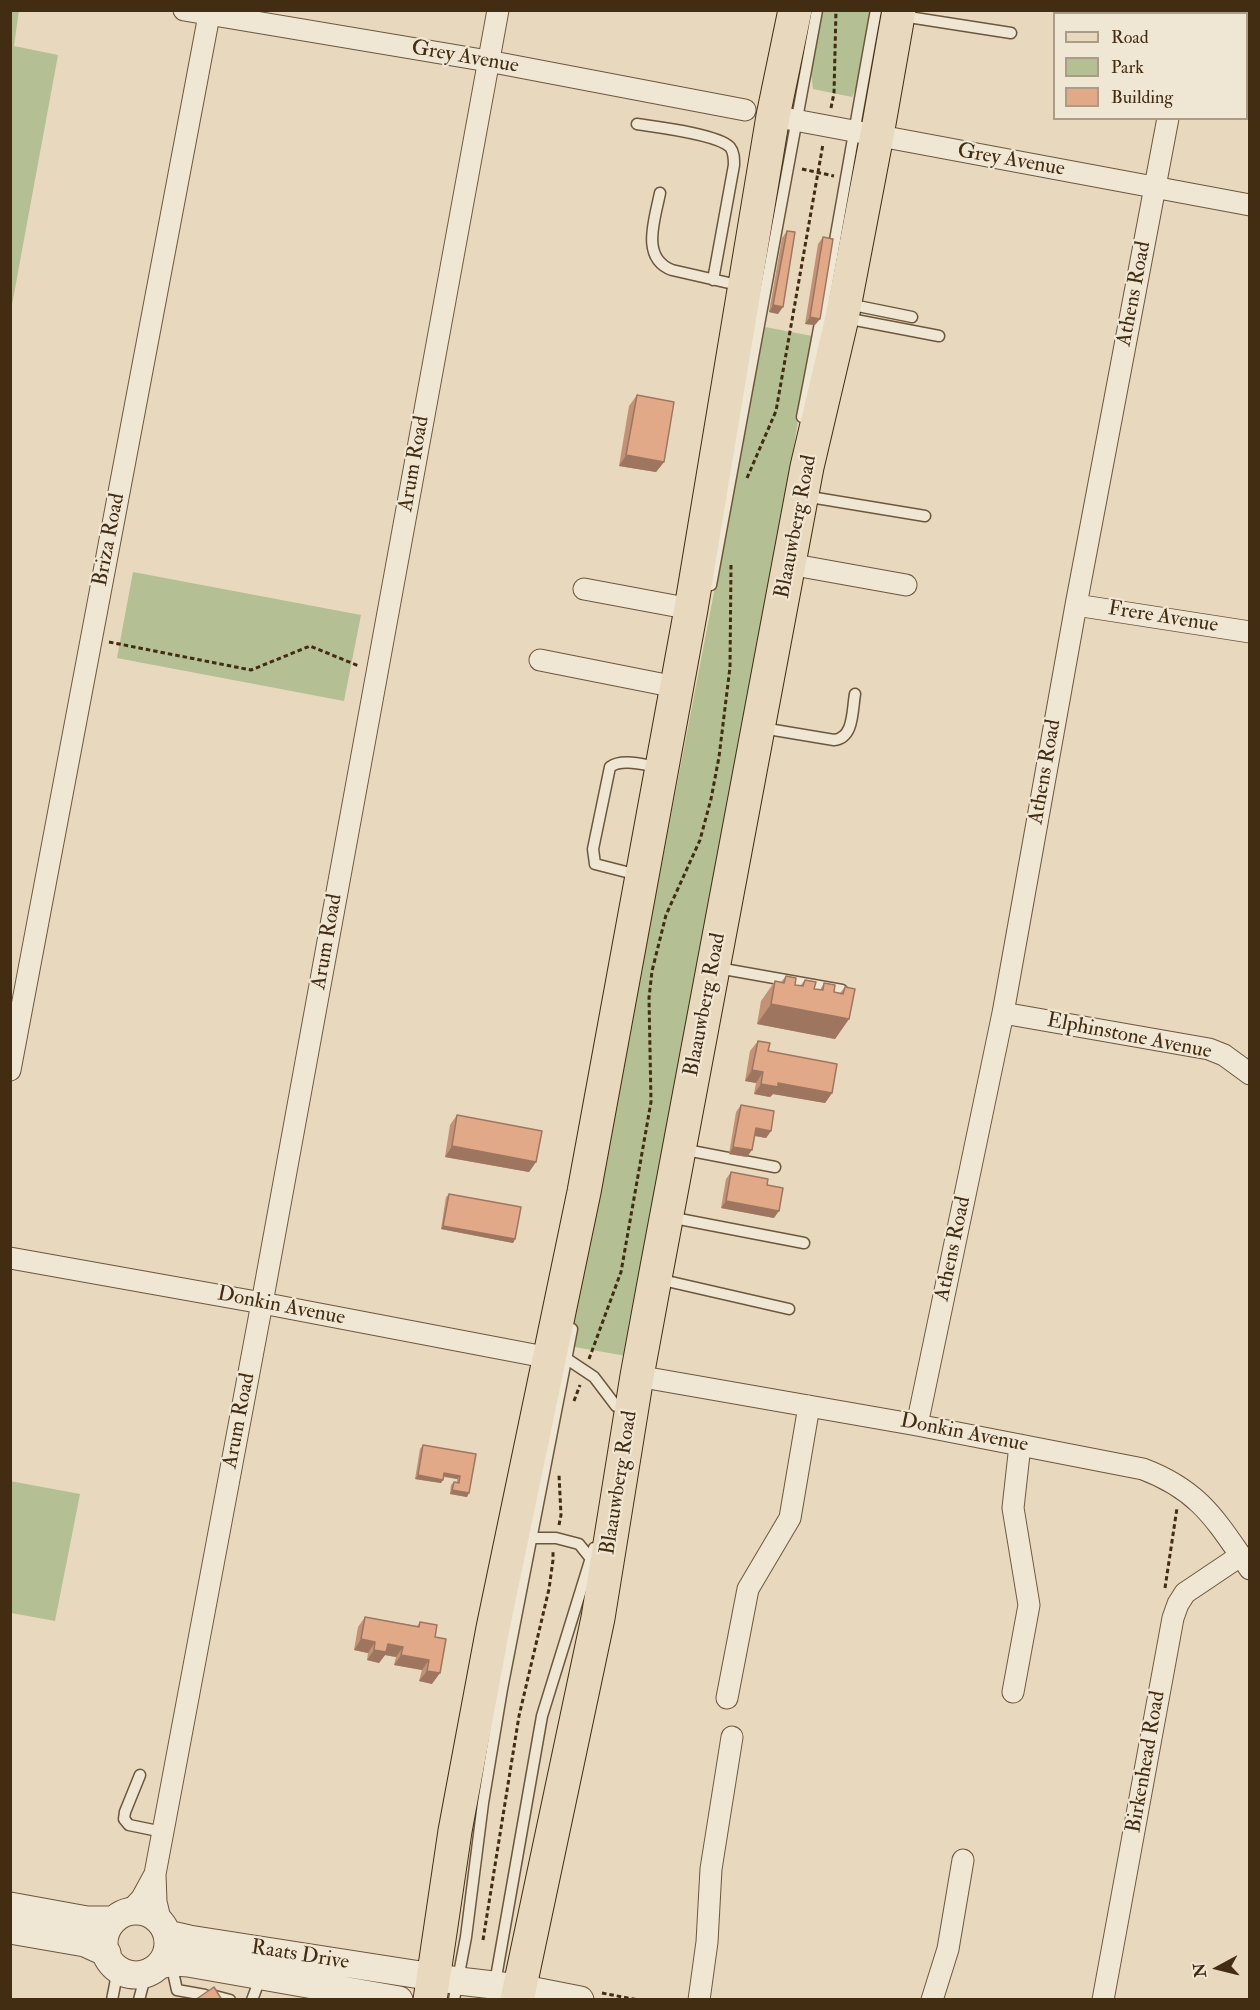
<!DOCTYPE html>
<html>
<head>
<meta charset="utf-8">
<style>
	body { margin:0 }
	#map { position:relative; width:1260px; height:2010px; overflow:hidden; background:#e8d8bd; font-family:"IM FELL Double Pica",serif }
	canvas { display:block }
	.frame { position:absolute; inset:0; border:12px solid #422c12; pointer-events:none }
	.legend { position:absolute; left:1053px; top:12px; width:195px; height:108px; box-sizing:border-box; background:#f0e6d4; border:2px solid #aa9c86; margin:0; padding:8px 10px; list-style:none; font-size:18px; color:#422c12 }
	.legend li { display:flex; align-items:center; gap:12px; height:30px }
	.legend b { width:30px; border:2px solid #aa9c86 }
	.north { position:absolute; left:1188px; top:1938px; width:60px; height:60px; -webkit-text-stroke:4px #f0e6d4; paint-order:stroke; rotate:263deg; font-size:16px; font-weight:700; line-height:24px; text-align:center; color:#422c12 }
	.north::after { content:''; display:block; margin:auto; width:21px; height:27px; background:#422c12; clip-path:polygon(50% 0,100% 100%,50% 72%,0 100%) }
</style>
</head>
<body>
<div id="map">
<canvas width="1260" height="2010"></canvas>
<div class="frame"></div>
<ul class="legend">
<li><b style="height:8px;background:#e8d8bd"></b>Road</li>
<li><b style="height:16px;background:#b4bf93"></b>Park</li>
<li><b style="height:16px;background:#e2a989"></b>Building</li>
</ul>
<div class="north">N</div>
</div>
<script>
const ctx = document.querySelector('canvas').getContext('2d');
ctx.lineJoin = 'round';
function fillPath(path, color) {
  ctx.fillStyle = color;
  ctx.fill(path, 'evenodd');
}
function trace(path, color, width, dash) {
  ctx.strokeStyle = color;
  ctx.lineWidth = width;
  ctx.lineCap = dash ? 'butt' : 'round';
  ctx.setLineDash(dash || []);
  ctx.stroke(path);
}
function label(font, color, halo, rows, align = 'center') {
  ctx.font = font + ' "IM FELL Double Pica",serif';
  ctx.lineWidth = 4.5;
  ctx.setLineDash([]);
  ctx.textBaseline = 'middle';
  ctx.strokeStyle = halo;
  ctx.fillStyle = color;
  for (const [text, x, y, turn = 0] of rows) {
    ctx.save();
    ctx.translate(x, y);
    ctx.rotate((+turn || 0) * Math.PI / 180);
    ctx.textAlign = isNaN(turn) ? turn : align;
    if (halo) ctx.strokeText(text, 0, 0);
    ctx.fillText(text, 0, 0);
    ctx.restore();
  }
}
const green = new Path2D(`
	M19,10l-5,36 44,9 -47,255 -1,-299z
	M822,11h50l-13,71 -7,15 -39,-8 -2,-16z
	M765,327l47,9 -30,182 -156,838 -57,-10z
	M133,572l228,43 -17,86 -227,-43z
	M10,1481l70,13 -25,127 -44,-8z`);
const path = new Path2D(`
	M831,108l3,-15 2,-83
	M802,169l32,7
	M747,478l29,-67 47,-267
	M109,642l142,28 59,-24 49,20
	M589,1359l32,-87 30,-170 -2,-104 3,-27 14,-56 34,-75 11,-41 8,-42 11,-90 1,-103
	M574,1401l6,-16
	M559,1525l2,-10 -2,-40
	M1165,1588l12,-80
	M483,1940l36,-224 30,-127 4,-29v-8
	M602,1993l36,7`);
const service = new Path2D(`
	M902,16l109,17
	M637,124c20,3 80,10 93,23 4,5 4,11 4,18l-21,115
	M660,193c-5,26 -20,65 12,77l70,16
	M848,304l64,13
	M845,318l94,18
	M802,417c27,-135 49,-271 74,-407
	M804,496l121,20
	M711,585l106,-575
	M762,728l72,12c20,-2 18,-29 21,-46
	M638,875l-43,-11 -2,-15 17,-82c12,-9 34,-2 48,0
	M718,968l124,22
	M681,1149l94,18
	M669,1217l135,26
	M658,1279l131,30
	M563,1359h4l27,18 22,29
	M530,1538h26l23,6 12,15
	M140,1775l-15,37 -1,7 5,6 34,7
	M171,1963l6,27 28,5
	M215,1996l15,4
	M112,2000l6,-31
	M139,2000l7,-27
	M252,2000l9,-24
	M454,2000l12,-63 17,-134 19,-114 70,-360
	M492,2000l50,-284 52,-168`);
const minor = new Path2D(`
	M184,10l304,51 257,49
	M1187,14l1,-4
	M773,116l477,89
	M789,564l117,21
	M584,589l107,20
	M1076,605l174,27
	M540,660l136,27
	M1003,1013l206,36 15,6 26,19
	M10,1070l200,-1060
	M10,1258l252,45 288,55
	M637,1376l280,49 226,44c58,22 73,52 107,100
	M917,1425l86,-412 73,-408 92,-487
	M1013,1692l16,-87 -16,-97 7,-63
	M727,1698l21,-109 42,-71 19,-112
	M130,1911l12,-13 13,-24
	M161,1923l-5,-21 -1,-28 107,-571 236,-1293
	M699,2000l8,-58 4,-73 21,-132
	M932,2000l16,-51 15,-89
	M1103,2000l70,-382 5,-14 7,-11 55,-37`);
const tertiary = new Path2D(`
	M10,1906l77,14h27
	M104 1943a32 32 0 1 1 64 0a32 32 0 1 1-64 0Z
	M10,1930l75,13 22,10
	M167,1934l22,5 270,42 60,7 61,12
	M159,1965l15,-3 14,1 211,37`);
const primary = new Path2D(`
	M430,2000l25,-169 38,-203 91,-436 107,-583 82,-493 22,-106
	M517,2000l81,-382 39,-242 18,-98 152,-811 35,-149 35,-183 22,-125`);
const wall = new Path2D(`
	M787,231l-9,83 -9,-2 13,-74z
	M823,237l-8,88 -10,-1 13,-80z
	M637,395l27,67 -8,10 -37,-6 10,-60z
	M786,976l9,9 5,1 5,-6 9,9 6,1 4,-7 10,9 6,1 5,-6 4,32 -14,20 -78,-15 4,-23 14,-20 6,1z
	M758,1041l10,10 64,42 -7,10 -52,-9 -3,3 -16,-3 2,-11 -11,-2 5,-30z
	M741,1105l30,26 -5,7 -12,-2 -7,21 -18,-3 7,-42z
	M457,1115l79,47 -7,10 -84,-15 5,-32z
	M731,1172l36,13 7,33 -53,-10 5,-29z
	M449,1194l66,45 -2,4 -72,-14 5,-32z
	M423,1445l53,9 -9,43 -17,-3 1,-9 3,-3 3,1v-4l-13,-2 -3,6 -26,-4 5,-30z
	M365,1617l52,9 3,-4 15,15 -3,47 -13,-3 3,-11 -28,-5 2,-8 -11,-2 -6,8 -12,-3 1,-7 -14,-3 4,-23z`);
const shadedWall = new Path2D(`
	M773,305l10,2 -5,7 -9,-2z
	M810,317l10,2 -5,6 -10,-1z
	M626,455l38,7 -8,10 -37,-6z
	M771,1004l78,15 -14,20 -78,-15z
	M752,1070l11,2 -7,11 -11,-2z
	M778,1083l54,10 -7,10 -52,-9 -3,3 -16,-3 7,-10z
	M756,1128l15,3 -5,7 -15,-3z
	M452,1146l84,16 -7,10 -84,-15z
	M733,1147l19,3 -5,7 -18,-3z
	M726,1201l53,10 -5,7 -53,-10z
	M443,1226l72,13 -2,4 -72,-14z
	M444,1473l16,3 -3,3 -15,-3z
	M418,1475l25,5 -2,3 -26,-4z
	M452,1490l17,3 -2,4 -17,-3z
	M361,1639l14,3 -7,11 -14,-3z
	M388,1644l15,3 -7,10 -11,-2 -6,8 -12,-3 7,-10z
	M401,1655l28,5 -7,10 -28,-5z
	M427,1671l13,2 -8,11 -13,-3z`);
const building = new Path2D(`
	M787,231l8,1 -12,75 -10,-2z
	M823,237l10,2 -13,80 -10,-2z
	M637,395l37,7 -10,60 -38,-7z
	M786,976l10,2 -1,7 8,1 2,-6 11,2 -2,7 9,1 1,-7 11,2 -1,7 9,2 2,-7 10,2 -6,30 -78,-15 4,-23 9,2z
	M758,1041l12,2 -2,8 69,13 -5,29 -54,-10v4l-17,-3 2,-12 -11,-2z
	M741,1105l33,6 -3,20 -15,-3 -4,22 -19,-3z
	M457,1115l85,16 -6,31 -84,-16z
	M731,1172l37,7 -1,6 16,3 -4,23 -53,-10z
	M449,1194l72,13 -6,32 -72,-13z
	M423,1445l53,9 -7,39 -17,-3 2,-8 5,1 1,-7 -16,-3 -1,7 -25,-5z
	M365,1617l54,10 1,-5 17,3 -2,12 11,2 -6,34 -13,-2 2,-11 -28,-5 2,-8 -15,-3 -2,8 -12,-2 1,-8 -14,-3z
	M214,1987l8,13h-27z`);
const streetNames = [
	["Grey Avenue",465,58,10],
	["Grey Avenue",1011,161,10],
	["Athens Road",1135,294,-79],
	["Arum Road",415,464,-80],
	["Blaauwberg Road",797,527,-79],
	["Briza Road",110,540,-79],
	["Frere Avenue",1163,618,9],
	["Athens Road",1046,772,-80],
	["Arum Road",328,942,-80],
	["Blaauwberg Road",706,1005,-79],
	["Elphinstone Avenue",1129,1037,11],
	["Athens Road",954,1249,-78],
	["Donkin Avenue",281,1307,11],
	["Arum Road",240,1421,-79],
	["Donkin Avenue",964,1434,11],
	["Blaauwberg Road",620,1483,-81],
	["Birkenhead Road",1147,1762,-80],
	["Raats Drive",300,1956,9]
];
fillPath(green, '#b4bf93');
trace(service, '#6c573d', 13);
trace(minor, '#6c573d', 23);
trace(tertiary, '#6c573d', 29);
trace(primary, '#422c12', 35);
trace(path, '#422c12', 3, [4.5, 3]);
trace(service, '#f0e6d4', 10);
trace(minor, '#f0e6d4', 21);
trace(tertiary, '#f0e6d4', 27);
trace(primary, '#e8d8bd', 33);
fillPath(wall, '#c29176');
fillPath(shadedWall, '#9e7660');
fillPath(building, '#e2a989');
trace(building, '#9e7660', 1.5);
label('21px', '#422c12', '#f0e6d4', streetNames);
</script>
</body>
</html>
